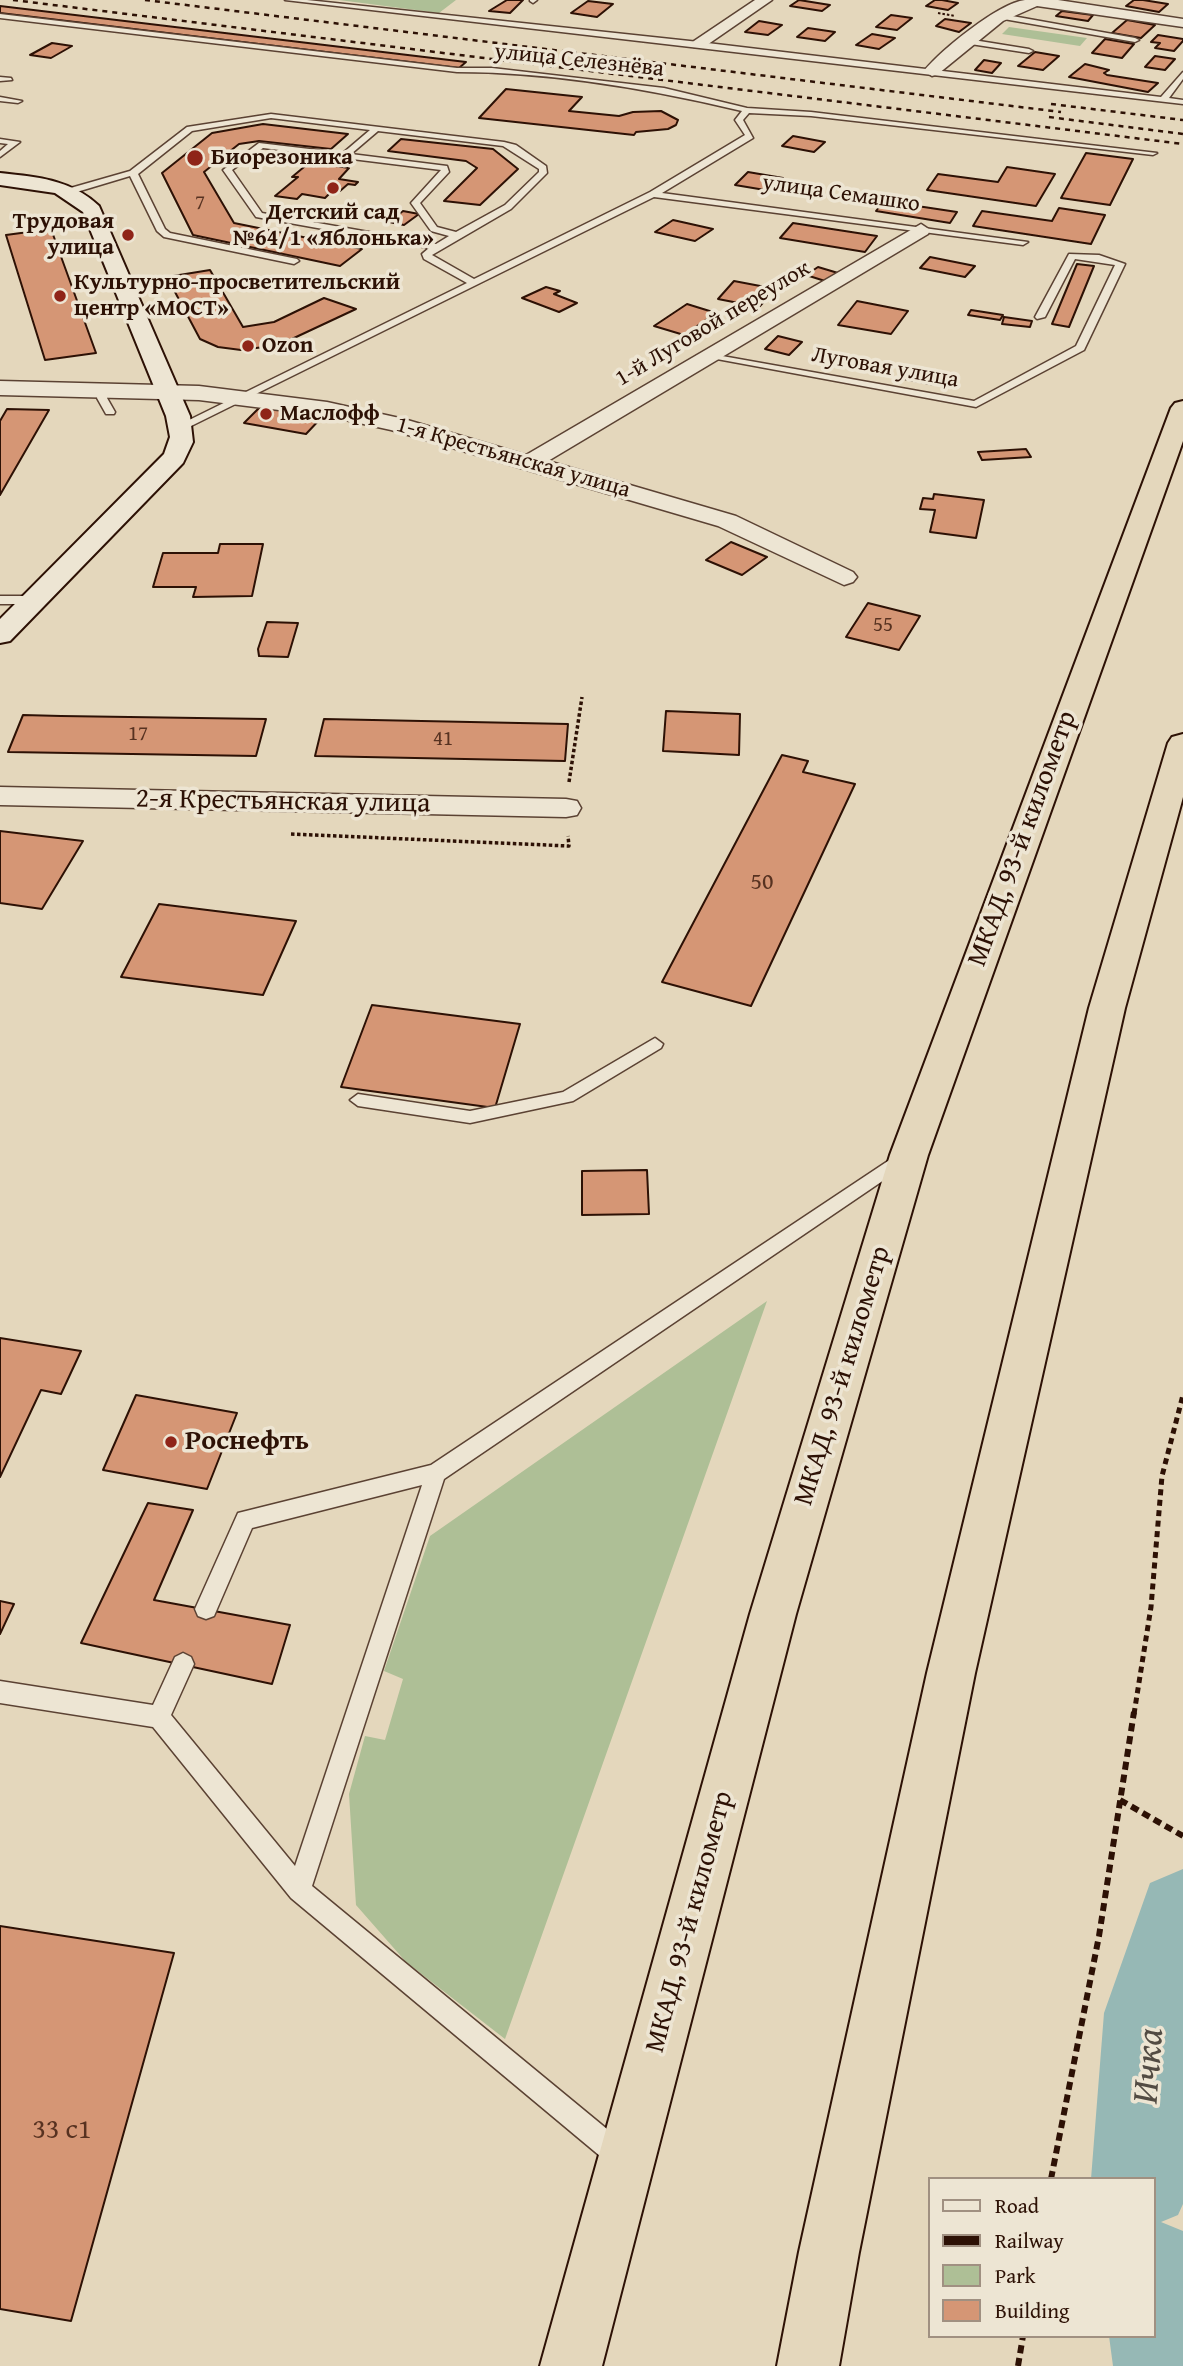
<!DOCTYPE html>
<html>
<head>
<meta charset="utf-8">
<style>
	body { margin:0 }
	#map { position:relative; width:1183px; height:2366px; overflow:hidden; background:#e4d7bc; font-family:"Gentium Book Plus",serif }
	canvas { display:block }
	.legend { position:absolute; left:928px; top:2177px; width:228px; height:161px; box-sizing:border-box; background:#ede5d3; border:2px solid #a09081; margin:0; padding:9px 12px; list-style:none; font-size:21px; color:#2d1105 }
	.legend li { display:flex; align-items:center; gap:14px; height:35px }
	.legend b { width:35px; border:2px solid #a09081 }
</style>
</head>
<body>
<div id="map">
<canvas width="1183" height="2366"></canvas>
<ul class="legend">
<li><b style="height:9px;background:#ede5d3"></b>Road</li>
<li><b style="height:9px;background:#2d1105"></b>Railway</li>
<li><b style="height:19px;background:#aebf96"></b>Park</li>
<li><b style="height:19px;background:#d59675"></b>Building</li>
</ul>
</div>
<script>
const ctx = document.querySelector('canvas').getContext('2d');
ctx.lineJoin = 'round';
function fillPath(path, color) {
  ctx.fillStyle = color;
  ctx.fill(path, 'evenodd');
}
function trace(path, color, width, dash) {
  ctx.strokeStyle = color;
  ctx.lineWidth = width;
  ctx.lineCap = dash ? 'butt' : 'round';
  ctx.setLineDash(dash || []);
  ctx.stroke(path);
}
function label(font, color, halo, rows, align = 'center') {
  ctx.font = font + ' "Gentium Book Plus",serif';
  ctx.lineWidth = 7;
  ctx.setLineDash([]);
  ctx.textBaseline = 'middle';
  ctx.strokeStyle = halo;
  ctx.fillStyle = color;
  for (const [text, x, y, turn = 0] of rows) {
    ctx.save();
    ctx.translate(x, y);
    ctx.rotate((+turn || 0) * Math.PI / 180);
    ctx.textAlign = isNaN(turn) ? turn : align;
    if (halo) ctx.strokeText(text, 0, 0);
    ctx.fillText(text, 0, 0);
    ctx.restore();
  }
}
const green = new Path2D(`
	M339,0h117l-17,13z
	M1009,27l78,11 -7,8 -78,-12z
	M767,1301l-262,738 -99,-77 -50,-57 -7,-111 16,-58 20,4 18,-61 -19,-8 46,-135z`);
const river = new Path2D(`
	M1183,1869v335l-5,11 -17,7 22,9v135h-70l-4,-30h44v-157h-62l13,-166 46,-130z`);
const building = new Path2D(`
	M507,0h16l-13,13 -21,-2z
	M799,0l31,5 -8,6 -32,-5z
	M935,0h7l16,3 -10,7 -22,-4z
	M1134,0h9l25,4 -9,8 -33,-6z
	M588,1l25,3 -16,13 -26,-4z
	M0,6l466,56 -7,6 -459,-55z
	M1062,11l31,4 -5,6 -32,-5z
	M891,15l21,3 -15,12 -21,-3z
	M945,19l26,4 -12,9 -23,-6z
	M1127,20l28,5 -14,13 -29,-5z
	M759,21l23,4 -14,10 -23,-3z
	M808,28l27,4 -10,9 -28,-4z
	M872,34l23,4 -16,11 -23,-4z
	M1158,35l25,4v2l-9,10 -19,-3 5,-5 -9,-1z
	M1105,39l29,5 -12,14 -30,-5z
	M52,43l20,3 -21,12 -21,-3z
	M1035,52l24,4 -16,14 -25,-4z
	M1155,56l20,3 -10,11 -20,-3z
	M984,60l17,3 -9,10 -17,-3z
	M1085,64l24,6 -5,3 3,2 51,8 -10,9 -79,-15z
	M506,89l76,8 -13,14 50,5 14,-4 28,-1 17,9 -2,5 -8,4 -32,3 -2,3 -155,-17z
	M263,124l85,10 -17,15 -72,-8 -20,3 -35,28 30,51 128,26 -22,17 -147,-31 -31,-62 50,-40z
	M793,136l32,6 -11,10 -32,-6z
	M401,139l92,10 25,20 -38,36 -36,-4 33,-33 -11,-7 -78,-10z
	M1086,153l47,6 -23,46 -49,-7z
	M310,162l39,6 -10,11 19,3 -3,3 -7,-1 -8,7 -7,-1 -8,8 -23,-4 -5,5 -22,-3 23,-19h-6z
	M1007,167l48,7 -19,32 -109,-16 11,-16 60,8z
	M748,172l35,6 -12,13 -36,-6z
	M884,201l73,11 -7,11 -74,-12z
	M1059,208l46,7 -14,29 -118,-18 9,-15 70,10z
	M403,211l16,3 -15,11 -15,-3z
	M673,220l40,9 -18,12 -40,-9z
	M793,223l84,13 -12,16 -85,-14z
	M51,229l45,124 -51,7 -39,-125z
	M930,257l45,9 -10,11 -45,-9z
	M1077,264l17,2 -25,61 -17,-3z
	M818,267l20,6 -13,8 -19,-6z
	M210,270l33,57 31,-5 50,-24 32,11 -77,36 -38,5 -23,-3 -18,-8 -33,-62z
	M734,281l42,8 -17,18 -41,-8z
	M546,287l14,4 -6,3 23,9 -18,9 -37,-14z
	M857,301l51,10 -17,23 -53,-9z
	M687,304l29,9 -32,22 -30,-9z
	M971,310l32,5 -3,5 -32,-5z
	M1004,317l28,4 -2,6 -28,-3z
	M778,336l24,6 -13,13 -24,-6z
	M910,370l31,6 -6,9 -31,-6z
	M261,406l61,11 -16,17 -62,-11z
	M7,409l42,1 -49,85v-74z
	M1026,449l5,8 -49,3 -4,-8z
	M934,494l50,6 -8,38 -46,-6 5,-22 -15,-1 3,-11 10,1z
	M731,542l36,15 -25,18 -36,-15z
	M220,544h43l-11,52 -59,1 3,-10h-43l10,-34h55z
	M868,603l52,13 -21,34 -53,-13z
	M267,622l31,1 -10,34 -29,-1 -1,-7z
	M666,711l74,3 -1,41 -76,-4z
	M23,715l38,1 205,3 -10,37 -248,-4z
	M324,719l244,5 -3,37 -250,-5z
	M782,755l26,6 -5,11 52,12 -104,222 -89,-24z
	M0,831l83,10 -41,68 -42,-6z
	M159,904l137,17 -33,74 -142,-18z
	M372,1005l148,19 -25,84 -154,-21z
	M647,1170l2,44 -67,1v-44z
	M0,1338l81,13 -20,43 -20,-4 -41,87z
	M136,1395l101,18 -30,76 -104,-19z
	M148,1503l45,7 -39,90 136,25 -18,59 -191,-41z
	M0,1601l14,3 -14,30z
	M0,1926l174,27 -103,368 -71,-12z`);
const pathFar3 = new Path2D(`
	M938,13l17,3`);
const pathFar2 = new Path2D(`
	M569,782l13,-85
	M291,834l278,12 -1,-10`);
const pathFar1 = new Path2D(`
	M1134,1714l17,-107 11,-131 21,-81`);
const path = new Path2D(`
	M1120,1800l63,36
	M1051,2179l48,-243 35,-224
	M1018,2366l5,-30`);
const lane = new Path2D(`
	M285,0h22l392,42 462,55 22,-25v7l-14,19 14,2v4z
	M537,0l-4,3 -3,-2v-1z
	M0,14l457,54h35l172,20 83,20 64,4 346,41 -4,2 -342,-39 -62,-3 -6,7 10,18 -91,55 366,49 -5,3 -369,-48 -473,234 -4,-1v-4l290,-143 -43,-24 -2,-5 7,-6 -173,-31 -33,-47 36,-27 84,10 27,-23 -99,-12 -79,13 -54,43 27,55 5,4 127,26 2,2 -5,3 -130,-27 -7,-6 -27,-55 -60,18 -3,-5 63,-18 57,-44 84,-13 233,28 12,3 30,21 1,7 -36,36 -79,46 42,24 176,-87 95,-57 -10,-15 7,-9c-92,-22 -190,-39 -285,-39l-457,-54zM378,131l125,15 36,23v3l-34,33 -49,27 -19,-5 -17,-24 29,-31 -2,-6 -96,-12zM263,148l178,22 -30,33 20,28 18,5 -13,8 -174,-31 -30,-43z
	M1001,14l134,24 4,2 -4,2 -137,-24z
	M967,39l62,10 4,2 -4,2 -65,-10z
	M0,77l11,1 1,2 -12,1z
	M0,97l22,4 -4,2 -18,-2z
	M0,139l20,3 -20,15v-6l8,-7 -8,-1z
	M1069,254l30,1 26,9 -41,86 -108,57 -270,-50 5,-3 263,47 102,-55 39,-81 -40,-6 -30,58 -8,2 -2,-2z
	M103,386l5,3 -1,9 8,14 -1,2h-8l-9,-16 1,-9z
	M0,596h34l6,4 -6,4h-34z
	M655,1038l8,6 -2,4 -88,53 -103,22 -112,-17 -8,-6 8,-6 112,17 93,-19z
	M903,1151l6,2 3,5 -3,5 -465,316 -132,407 318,262 4,9 -4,9 -9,4 -9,-4 -321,-268 -138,-171 -153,-24v-22l153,24 22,-48 8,-4 8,4 3,7 -23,51 124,151 127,-381 -170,43 -38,88 -8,3 -8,-3 -3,-7 43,-96 193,-48z`);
const street = new Path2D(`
	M755,0h17l-68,47h-10l-3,-3 3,-3z
	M1058,0l125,19v8l-146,-21 -34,15 -65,53 -6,2 -8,-5c18,-22 75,-68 101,-71 10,0 22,0 33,0z
	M921,224l9,6 -2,4 -380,227 188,55 117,56 4,5 -4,5 -9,3 -126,-59 -327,-96 -64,-14 -128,-16 -199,-5v-14l199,5 128,16 77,17 122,36z
	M0,787l566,12 11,2 4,7 -4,7 -11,2 -566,-12z`);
const secondary = new Path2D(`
	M0,173c36,4 71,6 99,33l91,210 3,26 -10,21 -173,178 -10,2v-24l164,-165 6,-17 -4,-21 -83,-204 -28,-19 -55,-8z`);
const highway = new Path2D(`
	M1183,401v40l-255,714 -132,459 -194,752h-62l210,-752 140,-459 281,-747 4,-5z
	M1183,734v63l-58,211 -150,665 -116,579 -20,114h-62l22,-114 128,-579 162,-665 79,-265 4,-6z`);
const rail = new Path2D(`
	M13,0l1170,144
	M145,0l916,112
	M1051,104l132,16
	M1049,117l134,17`);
const markers = [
	[195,158,9,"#8f2418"],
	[333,188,7,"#8f2418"],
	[128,235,7,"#8f2418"],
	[60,296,7,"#8f2418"],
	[248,346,7,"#8f2418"],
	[266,414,7,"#8f2418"],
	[171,1442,7,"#8f2418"]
];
const farNumbernames = [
	["7",200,204],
	["55",883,626],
	["17",138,735],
	["41",443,740]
];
const farStreetnames = [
	["улица Селезнёва",579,61,6],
	["улица Семашко",841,194,8],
	["1-й Луговой переулок",713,324,-31],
	["Луговая улица",885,368,10],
	["1-я Крестьянская улица",513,458,16]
];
const farPoinames = [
	["Биорезоника",211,158],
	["Детский сад",333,213,"center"],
	["№64/1 «Яблонька»",333,239,"center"],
	["Трудовая",114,222,"right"],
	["улица",114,248,"right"],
	["Культурно-просветительский",74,283],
	["центр «МОСТ»",74,309],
	["Ozon",262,346],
	["Маслофф",280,414]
];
const numberNames = [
	["50",762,883]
];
const streetNames = [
	["2-я Крестьянская улица",283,802,1],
	["МКАД, 93-й километр",1023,839,-70],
	["МКАД, 93-й километр",843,1376,-73],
	["МКАД, 93-й километр",690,1922,-75]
];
const poiNames = [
	["Роснефть",185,1442]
];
const nearNumbernames = [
	["33 с1",62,2131]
];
const nearWaternames = [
	["Ичка",1150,2066,-86]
];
fillPath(green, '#aebf96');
fillPath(river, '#96b8b5');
fillPath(building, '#d59675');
trace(building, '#2d1105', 2);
trace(lane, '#5b4233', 3);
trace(street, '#5b4233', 3);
trace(secondary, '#2d1105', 4);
trace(highway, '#2d1105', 4);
trace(pathFar3, '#2d1105', 2, [2.5, 2]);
trace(pathFar2, '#2d1105', 3.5, [3.5, 2.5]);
trace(pathFar1, '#2d1105', 5, [6, 4.5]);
trace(path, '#2d1105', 6, [8, 5]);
fillPath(lane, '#ede5d3');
fillPath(street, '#ede5d3');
fillPath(secondary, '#ede5d3');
fillPath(highway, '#e4d7bc');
trace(rail, '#2d1105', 2.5, [5, 5]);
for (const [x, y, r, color] of markers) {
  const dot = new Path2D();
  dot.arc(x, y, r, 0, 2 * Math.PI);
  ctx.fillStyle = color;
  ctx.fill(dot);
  trace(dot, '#ede5d3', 2.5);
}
label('21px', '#573221', null, farNumbernames);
label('23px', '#2d1105', '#ede5d3', farStreetnames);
label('bold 23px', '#2d1105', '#ede5d3', farPoinames, 'left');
label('24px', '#573221', null, numberNames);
label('28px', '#2d1105', '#ede5d3', streetNames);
label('bold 28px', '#2d1105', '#ede5d3', poiNames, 'left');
label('28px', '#573221', null, nearNumbernames);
label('italic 37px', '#524b43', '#ede5d3', nearWaternames);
</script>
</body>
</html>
